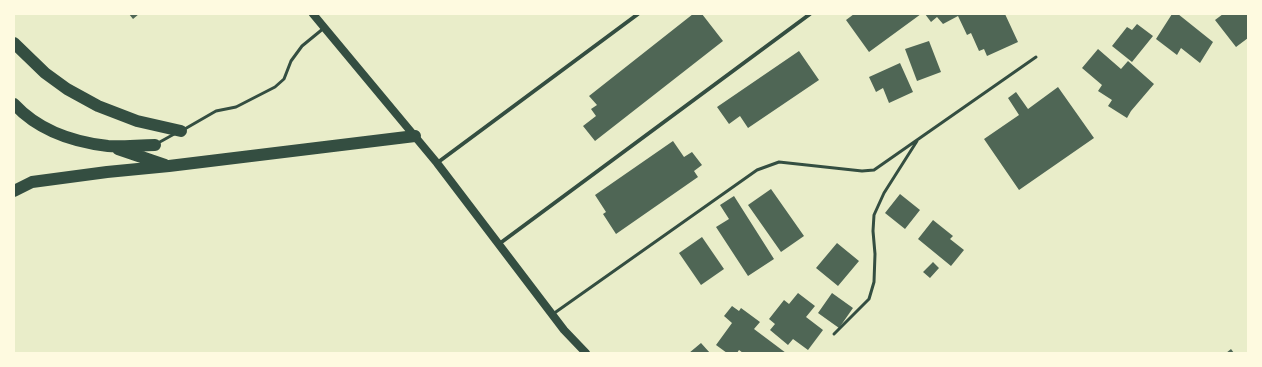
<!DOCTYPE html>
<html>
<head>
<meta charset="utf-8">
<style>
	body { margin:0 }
	#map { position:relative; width:1262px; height:367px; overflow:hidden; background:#e9edc9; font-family:Karla,sans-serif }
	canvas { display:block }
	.frame { position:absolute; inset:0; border:15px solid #fefae0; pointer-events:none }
</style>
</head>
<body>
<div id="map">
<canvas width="1262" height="367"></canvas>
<div class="frame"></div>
</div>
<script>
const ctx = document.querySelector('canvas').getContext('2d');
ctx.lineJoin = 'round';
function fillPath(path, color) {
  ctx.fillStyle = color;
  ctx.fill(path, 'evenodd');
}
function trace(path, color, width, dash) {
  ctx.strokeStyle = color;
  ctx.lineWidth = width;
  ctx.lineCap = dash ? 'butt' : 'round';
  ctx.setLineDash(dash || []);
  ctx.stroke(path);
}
const building = new Path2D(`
	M129,14h10l-6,5z
	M693,14h9l21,27 -128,100 -12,-15 13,-10 -5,-7 6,-4 -8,-9z
	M854,14h67l-52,38 -23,-32z
	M925,14h80l13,28 -31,14 -3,-7 -5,2 -8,-18 -4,2 -9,-19 -15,8 -6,-7 -6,5z
	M1172,14h6l35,28 -13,21 -19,-15 -4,7 -21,-16z
	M1223,14h25v24l-12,9 -21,-27z
	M1137,24l16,12 -21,26 -20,-16 15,-19 5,3z
	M929,41l12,31 -24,9 -12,-32z
	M1098,49l23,20 7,-8 26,23 -23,27 -4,7 -19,-12 4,-6 -14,-9 4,-6 -20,-17z
	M799,51l20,29 -71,48 -8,-12 -11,8 -12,-17z
	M900,63l13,29 -24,11 -6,-15 -7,4 -7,-15z
	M1058,87l36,51 -75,52 -35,-51 35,-24 -11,-17 8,-6 12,17z
	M673,141l11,16 8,-5 10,13 -8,6 4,6 -82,57 -13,-20 3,-2 -11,-17z
	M771,189l33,47 -23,16 -33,-47z
	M900,194l20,16 -15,19 -20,-16z
	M734,196l40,63 -26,17 -32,-49 13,-8 -9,-14z
	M933,220l20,16 -3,3 14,11 -13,16 -33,-27z
	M702,237l22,32 -23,16 -22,-32z
	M837,243l22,18 -21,25 -22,-18z
	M933,262l6,6 -9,10 -7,-6z
	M798,293l17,13 -9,11 17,13 -15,20 -15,-11 -5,6 -18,-15 5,-6 -6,-5 15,-19 5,4z
	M832,293l21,15 -14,20 -21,-15z
	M732,306l7,5 2,-3 19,14 -6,7 32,24h-43l-4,-3 -2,3h-10l-11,-8 16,-22 -8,-7z
	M701,343l9,10h-21z
	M1231,349l3,4h-8z`);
const service = new Path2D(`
	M183,130l33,-19 20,-4 39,-20 9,-8 7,-18 11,-15 22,-18
	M158,143l18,-10
	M553,314l204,-144 22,-8 83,9 12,-1 162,-113
	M834,334l35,-35 5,-17 1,-28 -2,-23 1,-16 10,-22 33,-52`);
const minor = new Path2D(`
	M437,163l201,-149
	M499,244l311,-230`);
const secondary = new Path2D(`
	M313,14l124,149 127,167 22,23`);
const motorway = new Path2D(`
	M14,43l31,30 22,16 31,17 39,15 44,10
	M14,104c25,27 58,38 94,42 15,1 31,-1 47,-1
	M118,149l47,16
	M14,191l18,-9 75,-10 62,-6 246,-30`);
fillPath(building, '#4f6655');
trace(service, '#344e41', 3);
trace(minor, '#344e41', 4);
trace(secondary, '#344e41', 8);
trace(motorway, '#344e41', 12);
</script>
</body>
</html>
